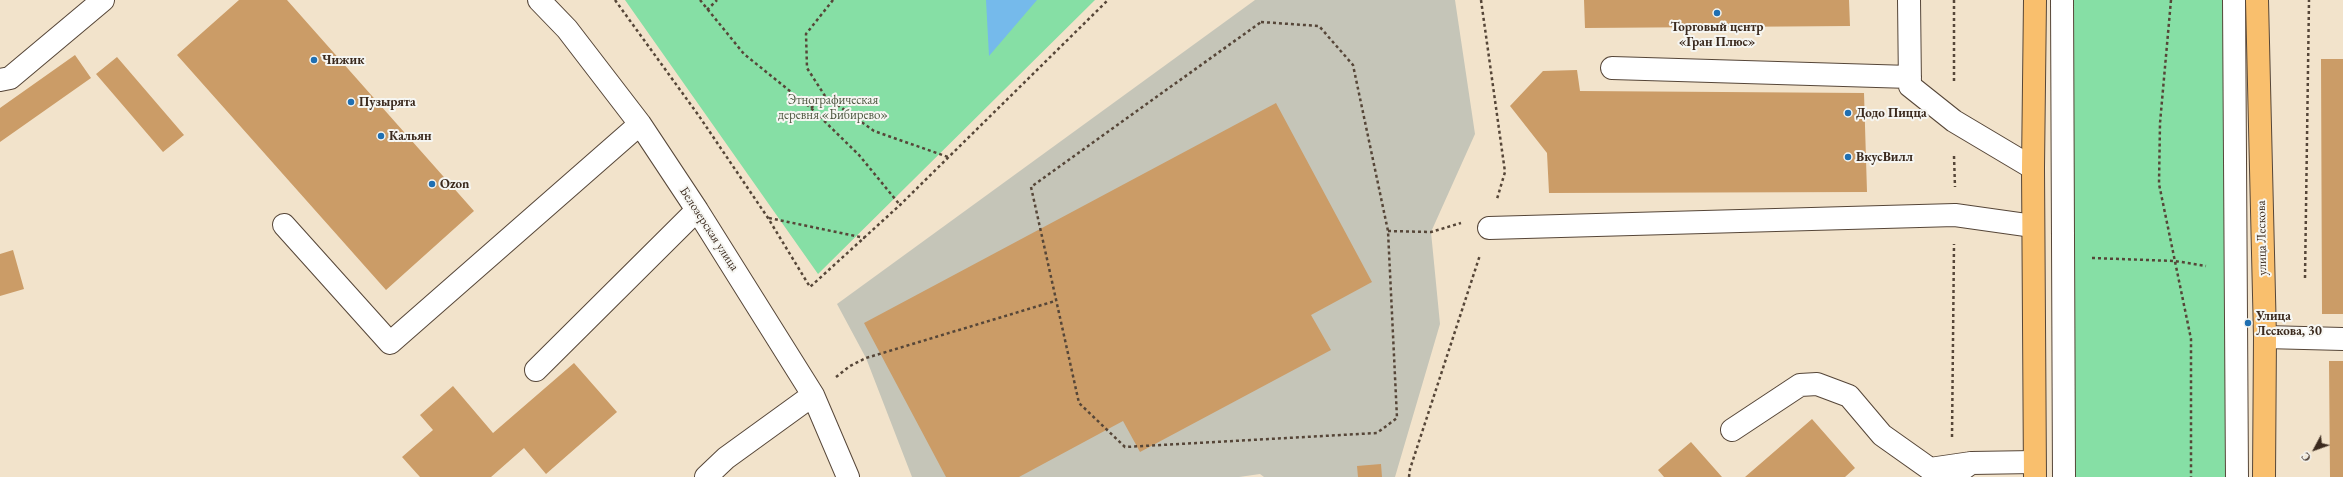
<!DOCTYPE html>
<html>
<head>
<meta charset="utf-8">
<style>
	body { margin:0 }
	#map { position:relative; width:2343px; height:477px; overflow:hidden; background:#f2e3cb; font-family:"EB Garamond",serif }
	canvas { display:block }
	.north { position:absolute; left:2295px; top:429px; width:40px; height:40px; -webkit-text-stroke:3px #f6f6f2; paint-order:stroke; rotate:229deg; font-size:11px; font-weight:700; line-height:16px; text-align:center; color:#3b2a1e }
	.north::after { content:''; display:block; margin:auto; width:14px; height:18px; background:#3b2a1e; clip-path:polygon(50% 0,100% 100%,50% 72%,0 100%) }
</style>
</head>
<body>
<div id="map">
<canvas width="2343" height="477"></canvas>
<div class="north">С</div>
</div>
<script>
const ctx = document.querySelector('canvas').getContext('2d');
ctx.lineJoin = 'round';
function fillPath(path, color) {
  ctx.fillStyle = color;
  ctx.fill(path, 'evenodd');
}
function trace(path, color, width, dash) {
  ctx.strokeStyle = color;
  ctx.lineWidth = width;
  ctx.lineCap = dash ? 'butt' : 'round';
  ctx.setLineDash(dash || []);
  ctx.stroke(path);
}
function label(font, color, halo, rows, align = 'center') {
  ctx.font = font + ' "EB Garamond",serif';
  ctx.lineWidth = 4;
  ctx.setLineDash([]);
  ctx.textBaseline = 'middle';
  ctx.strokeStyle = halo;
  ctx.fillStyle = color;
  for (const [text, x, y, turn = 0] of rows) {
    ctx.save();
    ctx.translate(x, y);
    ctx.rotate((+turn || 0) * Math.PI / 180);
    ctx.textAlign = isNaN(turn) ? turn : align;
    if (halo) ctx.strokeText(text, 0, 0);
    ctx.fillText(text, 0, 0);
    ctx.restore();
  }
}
const industrial = new Path2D(`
	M1255,0h200l20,134 -44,98 9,92 -45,153h-131l-4,-3 -21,3h-327l-46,-119 -29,-54z`);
const green = new Path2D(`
	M625,0h470l-277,274z
	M2073,0h150l3,477h-152z`);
const water = new Path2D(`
	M986,0h51l-48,56z`);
const building = new Path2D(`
	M239,0h48l187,211 -88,79 -209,-235z
	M1584,0h265l1,26 -265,2z
	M75,55l16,23 -91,64v-34z
	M117,57l67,78 -21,17 -67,-78z
	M2321,59h22v255h-21z
	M1577,70l3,21 284,2 3,99 -318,1 -2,-40 -37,-47 33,-35z
	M1276,103l96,179 -61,33 20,35 -191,102 -17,-31 -104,56h-73l-82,-154z
	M13,250l11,39 -24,7v-42z
	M2329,361h14v116h-13z
	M574,363l43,49 -71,62 -22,-26 -33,29h-71l-18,-20 31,-27 -13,-15 33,-29 40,47z
	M1812,419l43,49 -10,9h-100z
	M1691,442l31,35h-58l-6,-7z
	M1381,464l1,13h-24l-1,-11z`);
const path = new Path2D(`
	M615,0l84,116 69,102 42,69 90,-82 208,-205
	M700,0l44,54 67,54 48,47 41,50
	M833,0l-27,34 1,34 18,28 49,35 74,26
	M1481,0l24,172 -8,27
	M1954,0v83
	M2171,0l-11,123 -1,61 32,155v138
	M707,10l10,-10
	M1261,22l58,4 34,39 35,166 9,187 -20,15 -252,14 -46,-44 -48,-216z
	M811,108l14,-12
	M1954,156l1,31
	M769,218l96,20
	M1388,231l43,1 30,-9
	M2092,258l83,3 31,5
	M2305,278l4,-278
	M836,377l14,-11 16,-8 189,-57
	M1952,437l2,-193
	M1409,477l1,-8 70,-214`);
const minor = new Path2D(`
	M539,0l28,29 73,95 57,86 116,185 35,82
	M1909,0l1,86 44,35 79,47
	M2062,0l2,477
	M2234,0l3,477
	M1612,68l298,9
	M0,80l10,-2 93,-78
	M284,225l106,118 250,-219
	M1489,228l466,-13 78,11
	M2265,337l78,2
	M536,370l161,-160
	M1732,430l68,-45 17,-1 32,12 33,39 48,34 41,-6
	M1960,471l11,-8 63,-1
	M706,477l20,-19 87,-63`);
const major = new Path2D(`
	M2257,0l8,337 -1,140
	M2035,477l-2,-309 2,-168`);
const markers = [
	[1717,13,4,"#1f6fb2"],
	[314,60,4,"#1f6fb2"],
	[351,102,4,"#1f6fb2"],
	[1848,113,4,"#1f6fb2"],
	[381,136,4,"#1f6fb2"],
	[1848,157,4,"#1f6fb2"],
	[432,184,4,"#1f6fb2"],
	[2248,323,4,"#1f6fb2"]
];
const poiNames = [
	["Торговый центр",1717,27,"center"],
	["«Гран Плюс»",1717,42,"center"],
	["Чижик",322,60],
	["Пузырята",359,102],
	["Додо Пицца",1856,113],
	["Кальян",389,136],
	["ВкусВилл",1856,157],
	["Ozon",440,184],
	["Улица",2256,316],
	["Лескова, 30",2256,331]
];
const parkNames = [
	["Этнографическая",833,100],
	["деревня «Бибирево»",833,115]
];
const streetNames = [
	["Белозерская улица",709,229,57],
	["улица Лескова",2262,238,-91]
];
fillPath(industrial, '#c5c5b8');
fillPath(green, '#86dfa5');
fillPath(water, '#75baeb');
fillPath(building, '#cb9c67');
trace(minor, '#564638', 24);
trace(major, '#564638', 24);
trace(path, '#564638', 2.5, [3, 3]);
trace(minor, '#fff', 22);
trace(major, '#f9bf6d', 22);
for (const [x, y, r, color] of markers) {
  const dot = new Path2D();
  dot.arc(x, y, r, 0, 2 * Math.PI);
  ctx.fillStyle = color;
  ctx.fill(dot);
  trace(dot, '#f6f6f2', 1.5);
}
label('bold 13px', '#3b2a1e', '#f6f6f2', poiNames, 'left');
label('13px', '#4e5740', '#f6f6f2', parkNames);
label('13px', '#3b2a1e', '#f6f6f2', streetNames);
</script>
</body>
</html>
